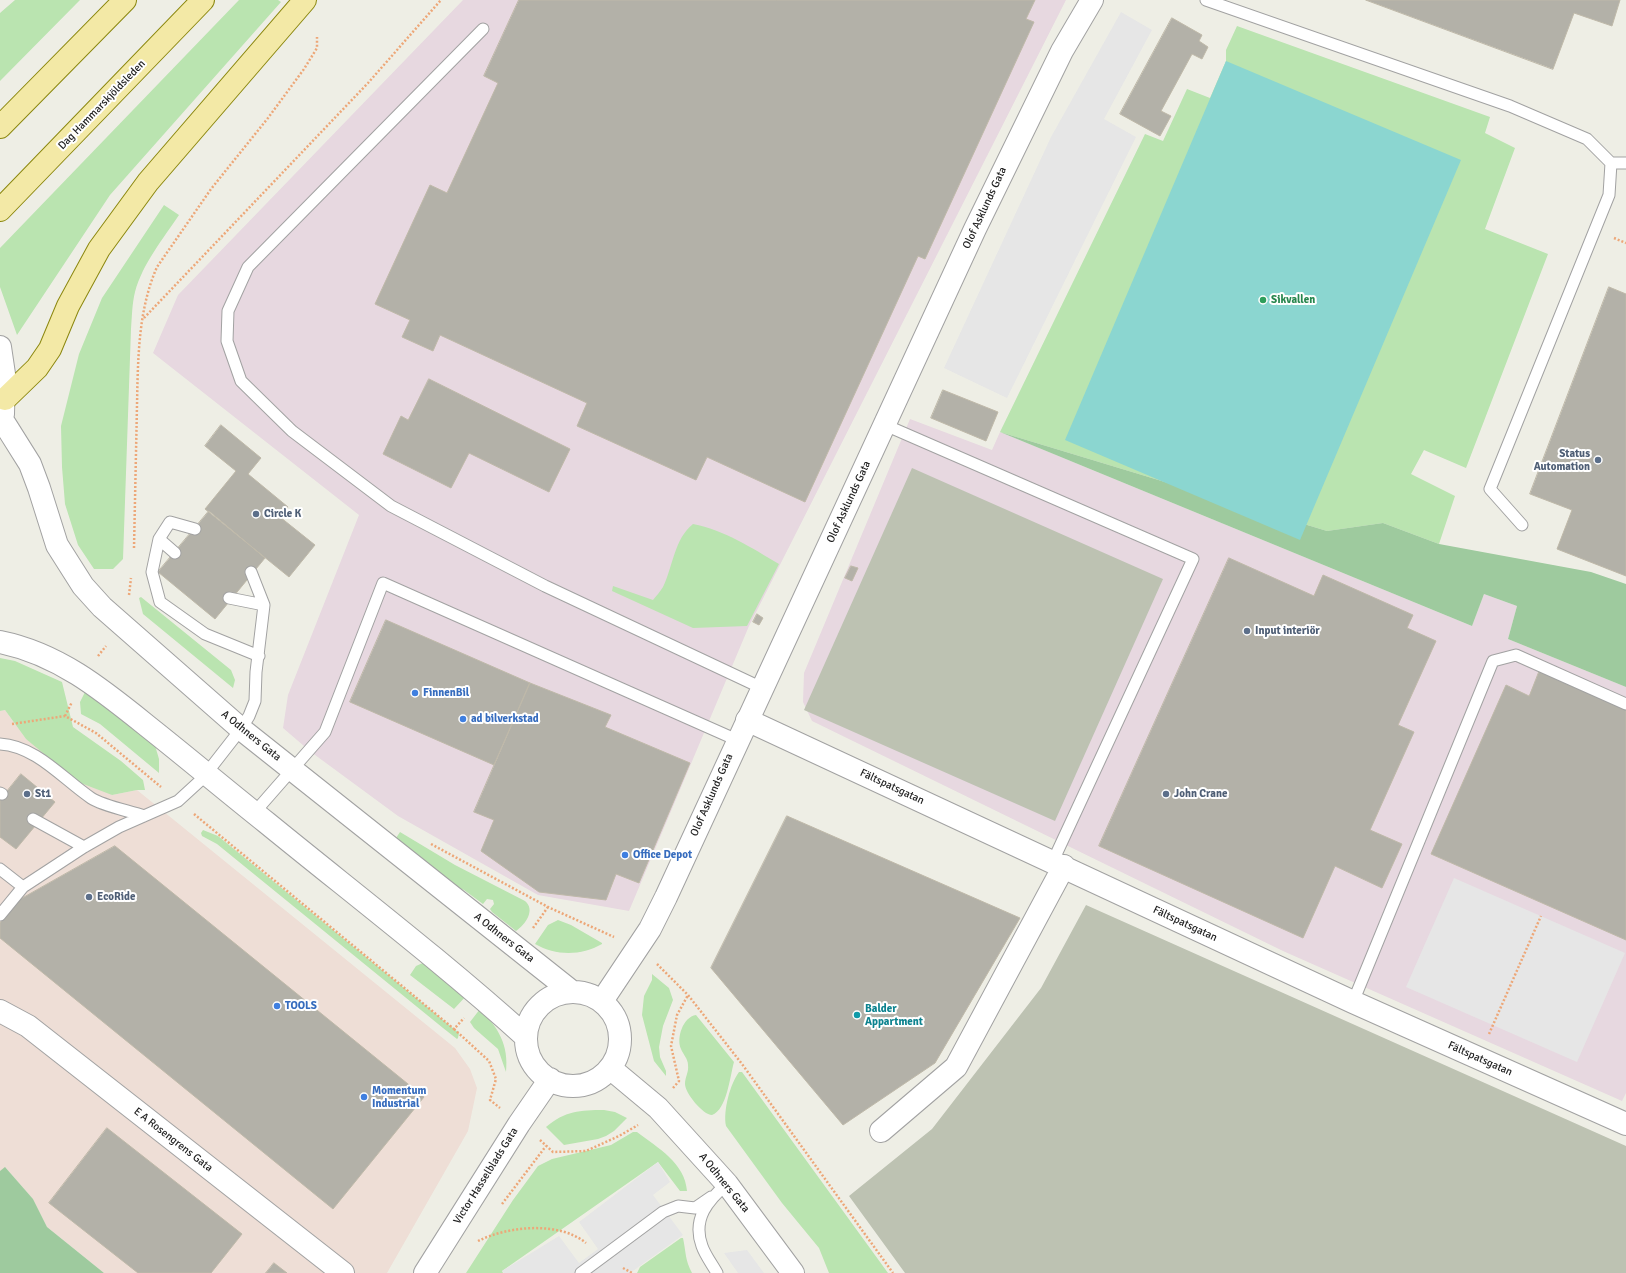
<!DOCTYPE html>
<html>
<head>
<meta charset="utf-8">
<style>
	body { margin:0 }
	canvas { display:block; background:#eeeee5 }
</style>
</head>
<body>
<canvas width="1626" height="1273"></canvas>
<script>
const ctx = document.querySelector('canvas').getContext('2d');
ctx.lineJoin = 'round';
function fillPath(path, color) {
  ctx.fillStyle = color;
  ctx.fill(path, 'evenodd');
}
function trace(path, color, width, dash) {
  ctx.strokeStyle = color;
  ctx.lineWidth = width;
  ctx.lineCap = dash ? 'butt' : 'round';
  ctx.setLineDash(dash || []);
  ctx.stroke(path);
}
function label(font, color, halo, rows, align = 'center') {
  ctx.font = font + ' Signika,sans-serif';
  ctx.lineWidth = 4;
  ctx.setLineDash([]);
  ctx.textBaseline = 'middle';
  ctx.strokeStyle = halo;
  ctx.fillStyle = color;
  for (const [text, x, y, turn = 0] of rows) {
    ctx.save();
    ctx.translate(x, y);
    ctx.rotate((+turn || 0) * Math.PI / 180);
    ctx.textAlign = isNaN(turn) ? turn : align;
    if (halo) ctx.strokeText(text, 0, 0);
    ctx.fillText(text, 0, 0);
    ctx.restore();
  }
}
const commercial = new Path2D(`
	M5,710l21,29 86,56 25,-5 318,258 15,21 7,19 -9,43 -81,142h-283l-57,-46 -14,-28 -27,-31 -6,3v-460z`);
const industrial = new Path2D(`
	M463,0h603l-317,626 -120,285 -91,-16 -140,-79 -87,-64 -28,-24 5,-33 71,-180 -206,-162 25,-58z
	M910,419l82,31 8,-18 472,194 12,-32 33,12 -9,33 118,48v406l-4,8 -339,-150 -471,-230 -9,-19 1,-29z`);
const construction = new Path2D(`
	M912,468l251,111 -108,242 -251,-111z
	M1086,905l540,241v127h-721l-56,-77 83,-67 109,-141z`);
const grass = new Path2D(`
	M15,0h65l-80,81v-68z
	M239,0h39l3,2 -171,193 -93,140 -17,-48v-39z
	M1237,26l253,91 -5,16 30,15 -30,81 63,25 -82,214 -42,-18 -13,24 44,22 -16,48 -56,-21 -56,8 -327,-99 145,-298 18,7 24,-52 23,9 16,-37v-11z
	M164,205l15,10c-16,24 -36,48 -44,77 -3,12 -3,25 -4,37l-8,230 -10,10h-19l-16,-24 -13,-41 -3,-37 -1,-41 18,-72 23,-56z
	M693,524c31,6 59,24 86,40l-32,62 -54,2 -81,-37 1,-5 40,14c3,-4 7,-8 10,-13 10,-20 11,-48 30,-63z
	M141,597l90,73 4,10 -2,8 -90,-74 -4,-16z
	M0,658l15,3 47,21 11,45 48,34 22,19 2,10h-8l-25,5 -34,-13 -52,-43 -21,-29 -5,1z
	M85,692l69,50 5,17v14l-59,-49 -19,-10 -1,-12z
	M203,830l15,6 241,197 -1,5 -1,1 -14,-11 -226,-184 -15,-8 -1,-3z
	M400,832l55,33 70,36c11,9 0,24 -9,30l-24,-19 -2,-3 4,-5 -1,-4 -6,-1 -4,5 -19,-14 -5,-2 -63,-50z
	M558,920l13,5 31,18v1c-21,12 -46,12 -67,0l13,-19z
	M425,962l42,33 -13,14 -44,-34 6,-9z
	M652,974l17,14 4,12 -10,26 -4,21 1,10 6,14v5l-12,-15 -12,-46 2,-19 8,-16z
	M480,1009c18,18 29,36 26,63l-8,-23 -24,-21 -4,-6z
	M696,1015l38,47c-4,14 -7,48 -22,53 -9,0 -27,-22 -27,-31 0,-7 4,-12 3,-19 0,-6 -5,-11 -7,-16 -5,-11 2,-32 15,-34z
	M739,1072h3l146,201h-59l-10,-25 -37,-45 -56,-77c-3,-15 4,-42 13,-54z
	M604,1110l11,2 12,6 -13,13 -8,5 -8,3 -34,6 -18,-18c19,-16 34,-17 58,-17z
	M633,1132h4c21,16 48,31 50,59h-7l-22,-29 -156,109 1,2h-37l47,-73 25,-34 14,-7 59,-14z
	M681,1238h2c3,14 2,22 9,35h-55l3,-6z`);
const forest = new Path2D(`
	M1000,432l327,99 56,-8 56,21 152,28 35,12v103l-118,-48 9,-33 -33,-12 -12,32z
	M5,1167l28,32 14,28 57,46h-104v-102z`);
const pitch = new Path2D(`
	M1226,61l235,99 -161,380 -235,-100z`);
const parking = new Path2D(`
	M1121,12l31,18 -48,89 32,18 -129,261 -63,-30 107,-231z
	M1454,878l171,75 -48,109 -171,-75z
	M658,1162l12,20 -17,13 30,40 -53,38h-126l-2,-2 57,-35 20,27 19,-14 -19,-27z
	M747,1250l17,23h-26l-14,-20z`);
const building = new Path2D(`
	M519,0h516l-9,19 8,3 -109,237 -7,-3 -113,246 -98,-45 -11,23 -119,-54 10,-23 -147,-68 -7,16 -31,-14 8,-17 -35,-16 55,-119 17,8 51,-110 -14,-7z
	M1366,0h254l-8,26 -38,-13 -21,56z
	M1172,18l30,17 -3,6 9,6 -6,12 -10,-5 -31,57 10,5 -11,20 -40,-22z
	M1609,287l17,7v282l-69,-27 15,-39 -42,-16z
	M429,379l141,70 -21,43 -80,-39 -18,35 -68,-34 18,-38 7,4z
	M943,390l55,22 -12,29 -55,-23z
	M221,425l40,33 -13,16 40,33 -8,10 35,28 -26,32 -84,-68 31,-38 -31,-25z
	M209,511l56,47 -50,61 -57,-47z
	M1229,558l85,38 9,-21 90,40 -6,13 29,13 -38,84 16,7 -44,98 32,14 -20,44 -47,-22 -32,72 -204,-92z
	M851,566l7,2 -6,13 -7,-3z
	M757,614l6,4 -4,7 -6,-3z
	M386,620l144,63 -36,82 -144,-63z
	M1541,667l85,37v236l-195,-86 75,-169 23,11z
	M530,683l81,32 -6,12 85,36 -51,120 -23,-9 -10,26 -67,-8 -58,-41 13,-31 -20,-8z
	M21,774l34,28 -39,47 -16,-12v-37z
	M787,816l233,102 -85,145 -92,62 -132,-157z
	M115,846l309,251 -91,112 -333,-271v-15l19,-23z
	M107,1128l135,106 -31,39h-73l-89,-70z
	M274,1263l13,10h-21z`);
const path = new Path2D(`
	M1614,238l12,5
	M144,318l224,-235 73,-83
	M134,548c1,-48 2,-96 3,-143 1,-46 1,-95 20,-138l54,-78 57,-71 36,-49 13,-21v-11
	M129,595l2,-17
	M98,656l8,-10
	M65,716l7,-14
	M12,724l53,-8 31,17 65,54
	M194,814l260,215 10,-11
	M431,844l117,63 66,30
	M533,928l15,-21
	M657,964l31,31 54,69 151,209
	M454,1029l35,32 7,18 -6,21 10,8
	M1489,1034l52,-118
	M673,1088l6,-7 -8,-35 6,-31 11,-20
	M540,1140l13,12 33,-1 33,-15 19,-11
	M502,1204l44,-58
	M478,1241c30,-15 81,-20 108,2
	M623,1268l9,5`);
const service = new Path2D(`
	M1206,0l304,106 77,33 24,24 -2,32 -119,294 32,36
	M483,29l-235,238 -20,44 -1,30 14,40 51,50 99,75 154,80 217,102
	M1611,163h15
	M885,425l308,134 -140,302
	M195,529l-25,-7 -11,17 -7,33 8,30 45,32 54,22
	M159,539l16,14
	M229,598l35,7
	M0,744c36,2 63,35 91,54 12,8 39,13 53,18
	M0,793l2,1
	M254,813l71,-81 58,-149 354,157
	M33,819l51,28
	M0,869l23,18
	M0,915l23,-28 61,-40 35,-20 59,-26 24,-22 39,-50 8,-13 6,-15 1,-29 8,-67 -13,-33
	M1353,1002l140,-341 23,-6 110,49
	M581,1273l82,-61 15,-6 17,2 16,-11
	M717,1273c-5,-9 -12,-18 -15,-27 -10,-27 6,-46 25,-62`);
const minor = new Path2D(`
	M747,720l606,282 273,122
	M0,1011l28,15 315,247
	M881,1131l75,-64 108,-201`);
const tertiary = new Path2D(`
	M0,347l4,27 -1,40
	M3,421l27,43 9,24 18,57 26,41 19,21 139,122 330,262
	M0,642c60,12 105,50 151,87 39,31 77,63 116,94 87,71 176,139 259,214
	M526 1039a47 47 0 1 1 94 0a47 47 0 1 1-94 0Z
	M602,1001l48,-72 16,-32 309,-668 87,-178 30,-51
	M610,1068l48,40 69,76 66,89
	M425,1273l94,-149 31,-45`);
const primary = new Path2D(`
	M0,127l125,-127
	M0,210l203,-210
	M5,399l32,-31 13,-19 18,-43 31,-57 49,-67 157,-182`);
const markers = [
	[1263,300,4,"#2e9e5b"],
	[1598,460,4,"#5c6f8a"],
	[256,514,4,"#5c6f8a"],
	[1247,631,4,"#5c6f8a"],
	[415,693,4,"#3f7fe0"],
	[463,719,4,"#3f7fe0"],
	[27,794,4,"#5c6f8a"],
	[1166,794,4,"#5c6f8a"],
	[625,855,4,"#3f7fe0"],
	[89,897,4,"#5c6f8a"],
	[277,1006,4,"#3f7fe0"],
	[857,1015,4,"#0f9aa8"],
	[364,1097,4,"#3f7fe0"]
];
const streetNames = [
	["Dag Hammarskjöldsleden",102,105,-46],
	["Olof Asklunds Gata",985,208,-65],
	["Olof Asklunds Gata",849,502,-65],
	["A Odhners Gata",251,736,39],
	["Fältspatsgatan",892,787,25],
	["Olof Asklunds Gata",712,795,-66],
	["Fältspatsgatan",1185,924,25],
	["A Odhners Gata",504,938,38],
	["Fältspatsgatan",1480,1059,24],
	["E A Rosengrens Gata",173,1140,38],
	["Victor Hasselblads Gata",486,1176,-58],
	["A Odhners Gata",724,1183,51]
];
const leisureNames = [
	["Sikvallen",1271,300]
];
const serviceNames = [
	["Status",1590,454,"right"],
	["Automation",1590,467,"right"],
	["Circle K",264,514],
	["Input interiör",1255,631],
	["St1",35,794],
	["John Crane",1174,794],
	["EcoRide",97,897]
];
const shopNames = [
	["FinnenBil",423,693],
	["ad bilverkstad",471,719],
	["Office Depot",633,855],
	["TOOLS",285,1006],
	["Momentum",372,1091],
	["Industrial",372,1104]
];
const cultureNames = [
	["Balder",865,1009],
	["Appartment",865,1022]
];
fillPath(commercial, '#eeded6');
fillPath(industrial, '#e7d8e0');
fillPath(construction, '#bdc2b2');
fillPath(grass, '#bae4b0');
fillPath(forest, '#9eca9e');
fillPath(pitch, '#8bd6d0');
fillPath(parking, '#e6e6e6');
fillPath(building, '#b3b1a8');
trace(building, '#bfb9a9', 1);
trace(service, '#a2a2a2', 13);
trace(minor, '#a2a2a2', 24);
trace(tertiary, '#a2a2a2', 24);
trace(primary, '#8b870e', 24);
trace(path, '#eda778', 2.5, [2, 2]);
trace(service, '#fff', 11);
trace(minor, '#fff', 22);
trace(tertiary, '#fff', 22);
trace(primary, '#f3e9a6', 22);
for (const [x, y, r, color] of markers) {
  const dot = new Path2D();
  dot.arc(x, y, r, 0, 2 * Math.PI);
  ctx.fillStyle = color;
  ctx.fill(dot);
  trace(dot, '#fff', 1.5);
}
label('11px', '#1e1e1e', '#fff', streetNames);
label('bold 11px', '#27864d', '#fff', leisureNames, 'left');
label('bold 11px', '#4e5e75', '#fff', serviceNames, 'left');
label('bold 11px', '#366cbe', '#fff', shopNames, 'left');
label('bold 11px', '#0d838f', '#fff', cultureNames, 'left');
</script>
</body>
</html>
